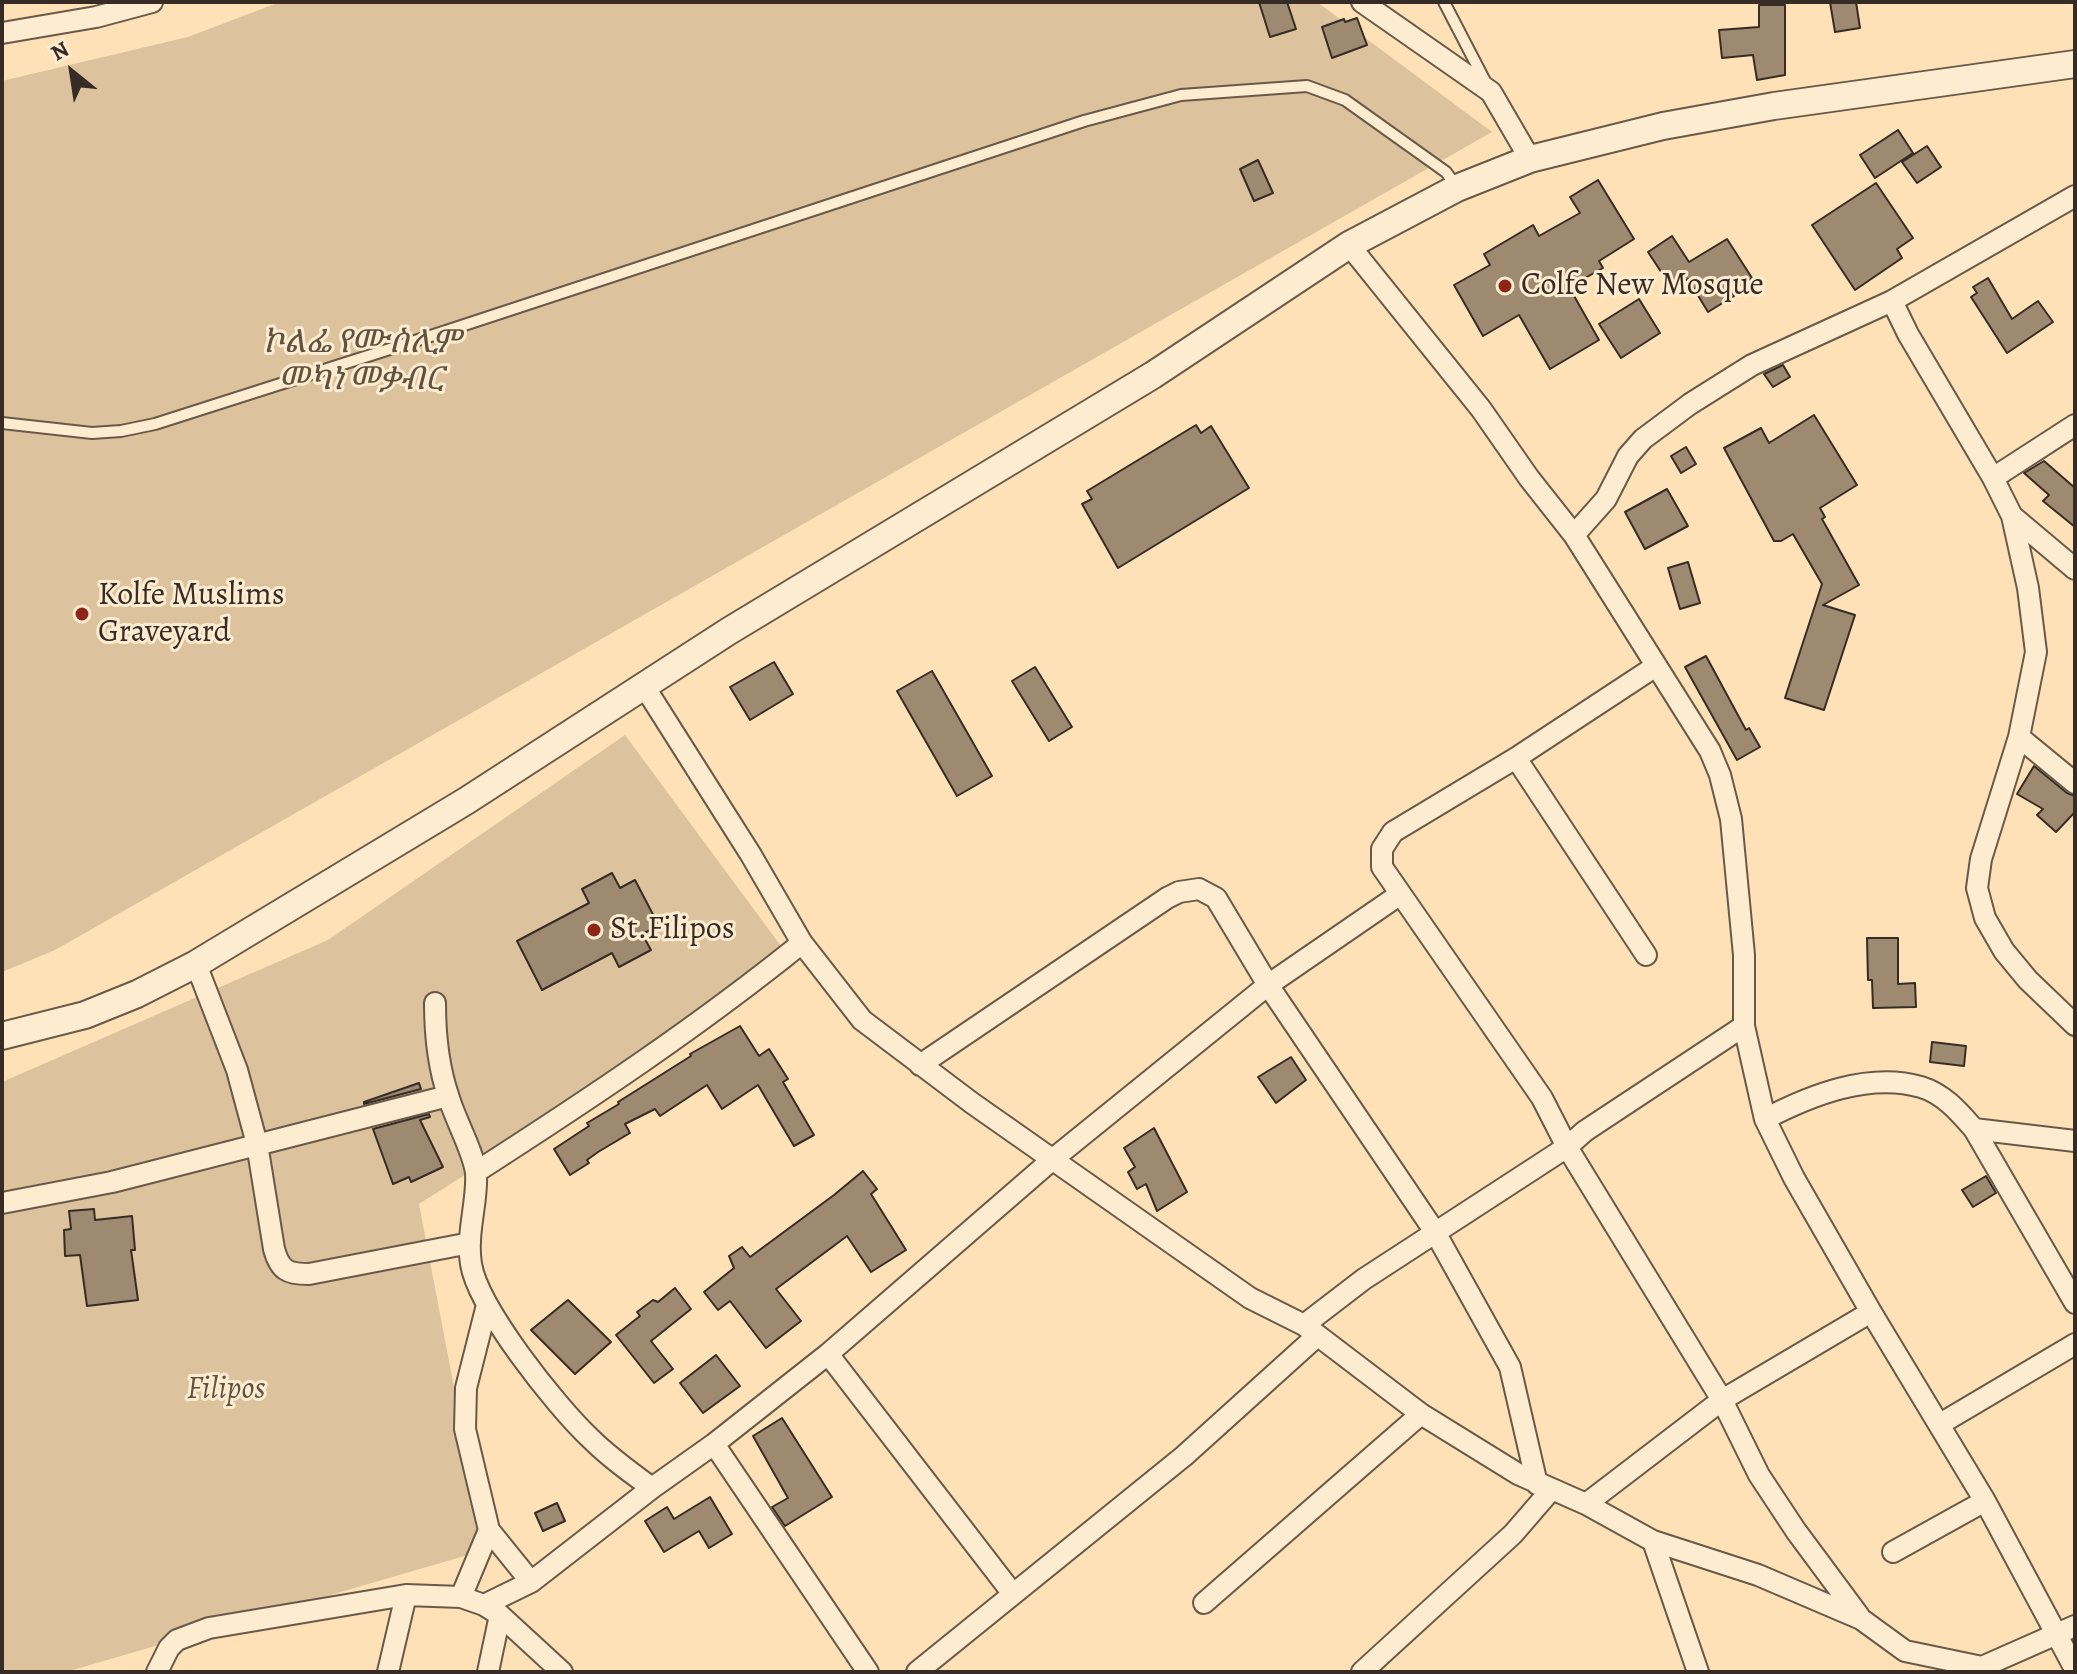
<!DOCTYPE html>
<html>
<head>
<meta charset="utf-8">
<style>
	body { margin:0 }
	#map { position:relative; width:2077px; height:1674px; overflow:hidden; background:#fee1b6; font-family:Alegreya,serif }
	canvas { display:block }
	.frame { position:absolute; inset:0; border:4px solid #372c25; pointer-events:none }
	.north { position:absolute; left:32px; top:32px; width:80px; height:80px; -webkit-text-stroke:6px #feecd0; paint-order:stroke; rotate:330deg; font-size:22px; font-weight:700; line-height:32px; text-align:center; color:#372c25 }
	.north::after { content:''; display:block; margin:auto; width:28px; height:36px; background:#372c25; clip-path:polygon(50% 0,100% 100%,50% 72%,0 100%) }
</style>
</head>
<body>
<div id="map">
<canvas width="2077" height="1674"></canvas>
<div class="frame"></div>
<div class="north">N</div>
</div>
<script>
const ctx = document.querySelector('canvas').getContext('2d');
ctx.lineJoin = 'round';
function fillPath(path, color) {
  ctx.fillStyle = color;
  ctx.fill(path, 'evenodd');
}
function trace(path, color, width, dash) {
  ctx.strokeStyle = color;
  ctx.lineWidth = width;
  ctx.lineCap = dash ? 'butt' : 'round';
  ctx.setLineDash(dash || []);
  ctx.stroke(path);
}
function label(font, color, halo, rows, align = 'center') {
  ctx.font = font + ' Alegreya,"Noto Serif Ethiopic",serif';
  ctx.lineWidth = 6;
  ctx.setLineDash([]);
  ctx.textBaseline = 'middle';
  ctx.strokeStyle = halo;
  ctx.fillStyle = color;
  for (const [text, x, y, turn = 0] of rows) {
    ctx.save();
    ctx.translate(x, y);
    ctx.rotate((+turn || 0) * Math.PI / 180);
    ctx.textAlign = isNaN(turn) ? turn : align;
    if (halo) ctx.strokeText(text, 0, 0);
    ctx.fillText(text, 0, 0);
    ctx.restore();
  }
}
const green = new Path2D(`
	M280,2h1037l175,130 -1437,818 -53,22v-891l186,-44z
	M625,735l170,230 -376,239 66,346 -419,122h-64v-590l326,-142z`);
const building = new Path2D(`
	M1259,2h28l9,27 -26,8z
	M1830,2h26l4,26 -25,4z
	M1759,5h26v70l-28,5 -4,-25 -31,3 -3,-28 40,-3z
	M1357,18l10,27 -35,13 -10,-31 22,-8 1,3z
	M1898,130l15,23 -38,25 -15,-23z
	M1927,146l14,21 -24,16 -15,-21z
	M1258,160l15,33 -19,8 -14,-32z
	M1598,180l36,59 -35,22 4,7 -34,19 30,53 -49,29 -31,-54 -36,21 -29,-51 36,-20 -6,-11 49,-29 6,11 41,-23 -10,-16z
	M1876,183l37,55 -16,11 5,9 -47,32 -43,-65z
	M1672,236l17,26 38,-23 25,39 -21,13 3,5 -26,16 -20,-33 -15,11 -25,-38z
	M1988,278l24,41 26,-18 15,21 -46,31 -36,-56 6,-4 -4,-6z
	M1639,299l21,34 -39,25 -22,-34z
	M1783,365l7,12 -17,10 -9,-13z
	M1814,415l43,70 -37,23 5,9 -3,2 37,66 -36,20 32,10 -31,95 -39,-12 37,-114 -29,-50 -12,7h-7l-50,-93 37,-20 8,15z
	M1196,425l5,8 10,-7 38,62 -131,80 -36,-64 10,-5 -5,-8z
	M1686,447l10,17 -15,9 -10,-17z
	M2044,461l31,27v39l-32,-26 6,-6 -25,-22z
	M1667,489l21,37 -43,23 -20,-37z
	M1688,562l12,41 -20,6 -12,-41z
	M1706,656l40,74 3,-2 11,19 -23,13 -52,-93z
	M774,662l19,32 -43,26 -20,-33z
	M1035,667l37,60 -23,14 -37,-60z
	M932,671l60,105 -35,20 -60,-105z
	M2034,766l33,27 8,3v16l-19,20 -19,-17 6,-6 -26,-15z
	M612,873l8,15 15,-8 24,46 -17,8 9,16 -32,17 -7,-14 -70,37 -25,-49 72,-38 -7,-14z
	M1867,938h31v46l17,-1 1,24 -43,1 -1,-28h-4z
	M740,1026l19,30 10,-7 19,30 -5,3 31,53 -20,11 -36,-61 -36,24 -15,-24 -47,31 -5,-7 -30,15 5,9 -32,19 -11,8 2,3 -19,12 -16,-26 35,-23 -2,-3 32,-19 -1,-2 73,-46 -1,-2z
	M1932,1042l34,4 -2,20 -34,-4z
	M1291,1057l15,23 -30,23 -18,-26z
	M419,1083l2,6 -57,15v-2z
	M429,1114l1,3 -10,3 23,47 -32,15 -2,-5 -16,7 -20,-55z
	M1154,1128l33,64 -30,19 -11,-27 -9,5 -9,-17 7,-5 -11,-19z
	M863,1171l14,18 -6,5 35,56 -35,22 -24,-36 -71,53 25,32 -35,27 -36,-47 -12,9 -14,-18 30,-24 -5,-12 13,-9 8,10 84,-62z
	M1986,1176l10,17 -23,14 -11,-17z
	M94,1209l1,11 37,-4 3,34h-4l7,50 -51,6 -7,-51 -15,1 -1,-26 7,-1 -2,-18z
	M675,1288l16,21 -40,32 22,28 -19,14 -38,-48 24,-19 -3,-4 16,-12 5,2z
	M568,1300l43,42 -36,32 -44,-44z
	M716,1355l24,31 -37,27 -23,-30z
	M782,1418l50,79 -47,29 -13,-19 16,-9 -35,-62z
	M710,1497l22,37 -23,14 -10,-17 -35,21 -19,-31 22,-14 7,12z
	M557,1503l8,18 -22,10 -8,-18z`);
const service = new Path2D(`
	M1444,2l42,81
	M2,423l90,10 29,-2 34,-7 288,-92 641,-211 97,-26 126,-9 38,14 101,72 10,14`);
const minor = new Path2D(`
	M1362,2l129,90 39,67
	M2,33l94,-16 56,-15
	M1349,245l132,164 48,69 45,57 136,216 10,24 11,44 13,136v71l21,93 29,59 77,134 114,189 90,168
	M1892,301l16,33 85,144 19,38 16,72 8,64 -17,85 -38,122 -4,29 8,30 19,33 24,29 47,45
	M1993,478l82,-53
	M2012,516l63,53
	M1574,535l32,-36 22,-43 15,-17 47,-35 62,-39 140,-64 183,-105
	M1656,666l-140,92 -123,74 -11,17v18l160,231 25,49 155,253 149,-88
	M644,686l107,169 51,88 60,77 110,83 278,195 54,27 117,89 97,60 68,30 67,37 105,34 103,44 44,32 77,16 93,-41
	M2019,737l56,46
	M1516,758l130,197
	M196,964l41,106 20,74 17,105c6,22 14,25 35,25l161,-31
	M435,1003c0,33 3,64 14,95 6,21 25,55 27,75 2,28 -10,60 -5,91 7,44 85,142 119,174 19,19 40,34 62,50
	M920,1065l247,-167 12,-6 20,-3 17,9 52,87 167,247 75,135 27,117
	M1765,1119c46,-24 104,-47 156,-32 23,7 38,25 53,42l101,174
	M1974,1129l101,12
	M476,1172c112,-72 222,-145 326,-229
	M2,1203l110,-21 336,-86
	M487,1305l-21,83 -1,41 24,101 42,52
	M1304,1325l60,-46 203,-132 18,-16 159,-105
	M828,1354l185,240
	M1940,1424l135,-80
	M714,1444l154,228
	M1586,1504l136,-104 37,75 37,56 63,85
	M1653,1541l45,131
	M1893,1552l92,-51
	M461,1597l28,-67
	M1204,1603l217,-189
	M484,1605l47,-23 121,-94 62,-44 114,-90 225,-195 215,-174 131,-90
	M157,1672l12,-24 8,-8 32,-12 197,-33 55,2 23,8 16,10 62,57
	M388,1672l18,-77
	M488,1672l12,-57
	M917,1672l267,-216 133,-120
	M1362,1672l151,-138 38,-44`);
const tertiary = new Path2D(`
	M2,1036l83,-21 52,-21 59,-30 270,-163 263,-170 424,-256 196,-130 108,-57 73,-29 133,-33 111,-20 301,-42`);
const markers = [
	[1505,286,8,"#8f2418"],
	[82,614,8,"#8f2418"],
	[594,930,8,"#8f2418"]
];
const poiNames = [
	["Colfe New Mosque",1521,286],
	["Kolfe Muslims",98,596],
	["Graveyard",98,633],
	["St.Filipos",610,930]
];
const parkNames = [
	["ኮልፌ የሙስሊም",361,344],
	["መካነ መቃብር",361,381],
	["Filipos",226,1390]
];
fillPath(green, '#dcc29d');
fillPath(building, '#9e8a70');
trace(building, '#372c25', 2);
trace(service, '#695949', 14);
trace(minor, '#695949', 24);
trace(tertiary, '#695949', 30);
trace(service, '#feecd0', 10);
trace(minor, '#feecd0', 20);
trace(tertiary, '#feecd0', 26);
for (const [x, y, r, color] of markers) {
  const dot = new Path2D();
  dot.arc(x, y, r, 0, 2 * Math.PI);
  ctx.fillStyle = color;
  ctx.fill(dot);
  trace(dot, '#feecd0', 3);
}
label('32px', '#372c25', '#feecd0', poiNames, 'left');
label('italic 32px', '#605243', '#feecd0', parkNames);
</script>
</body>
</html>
